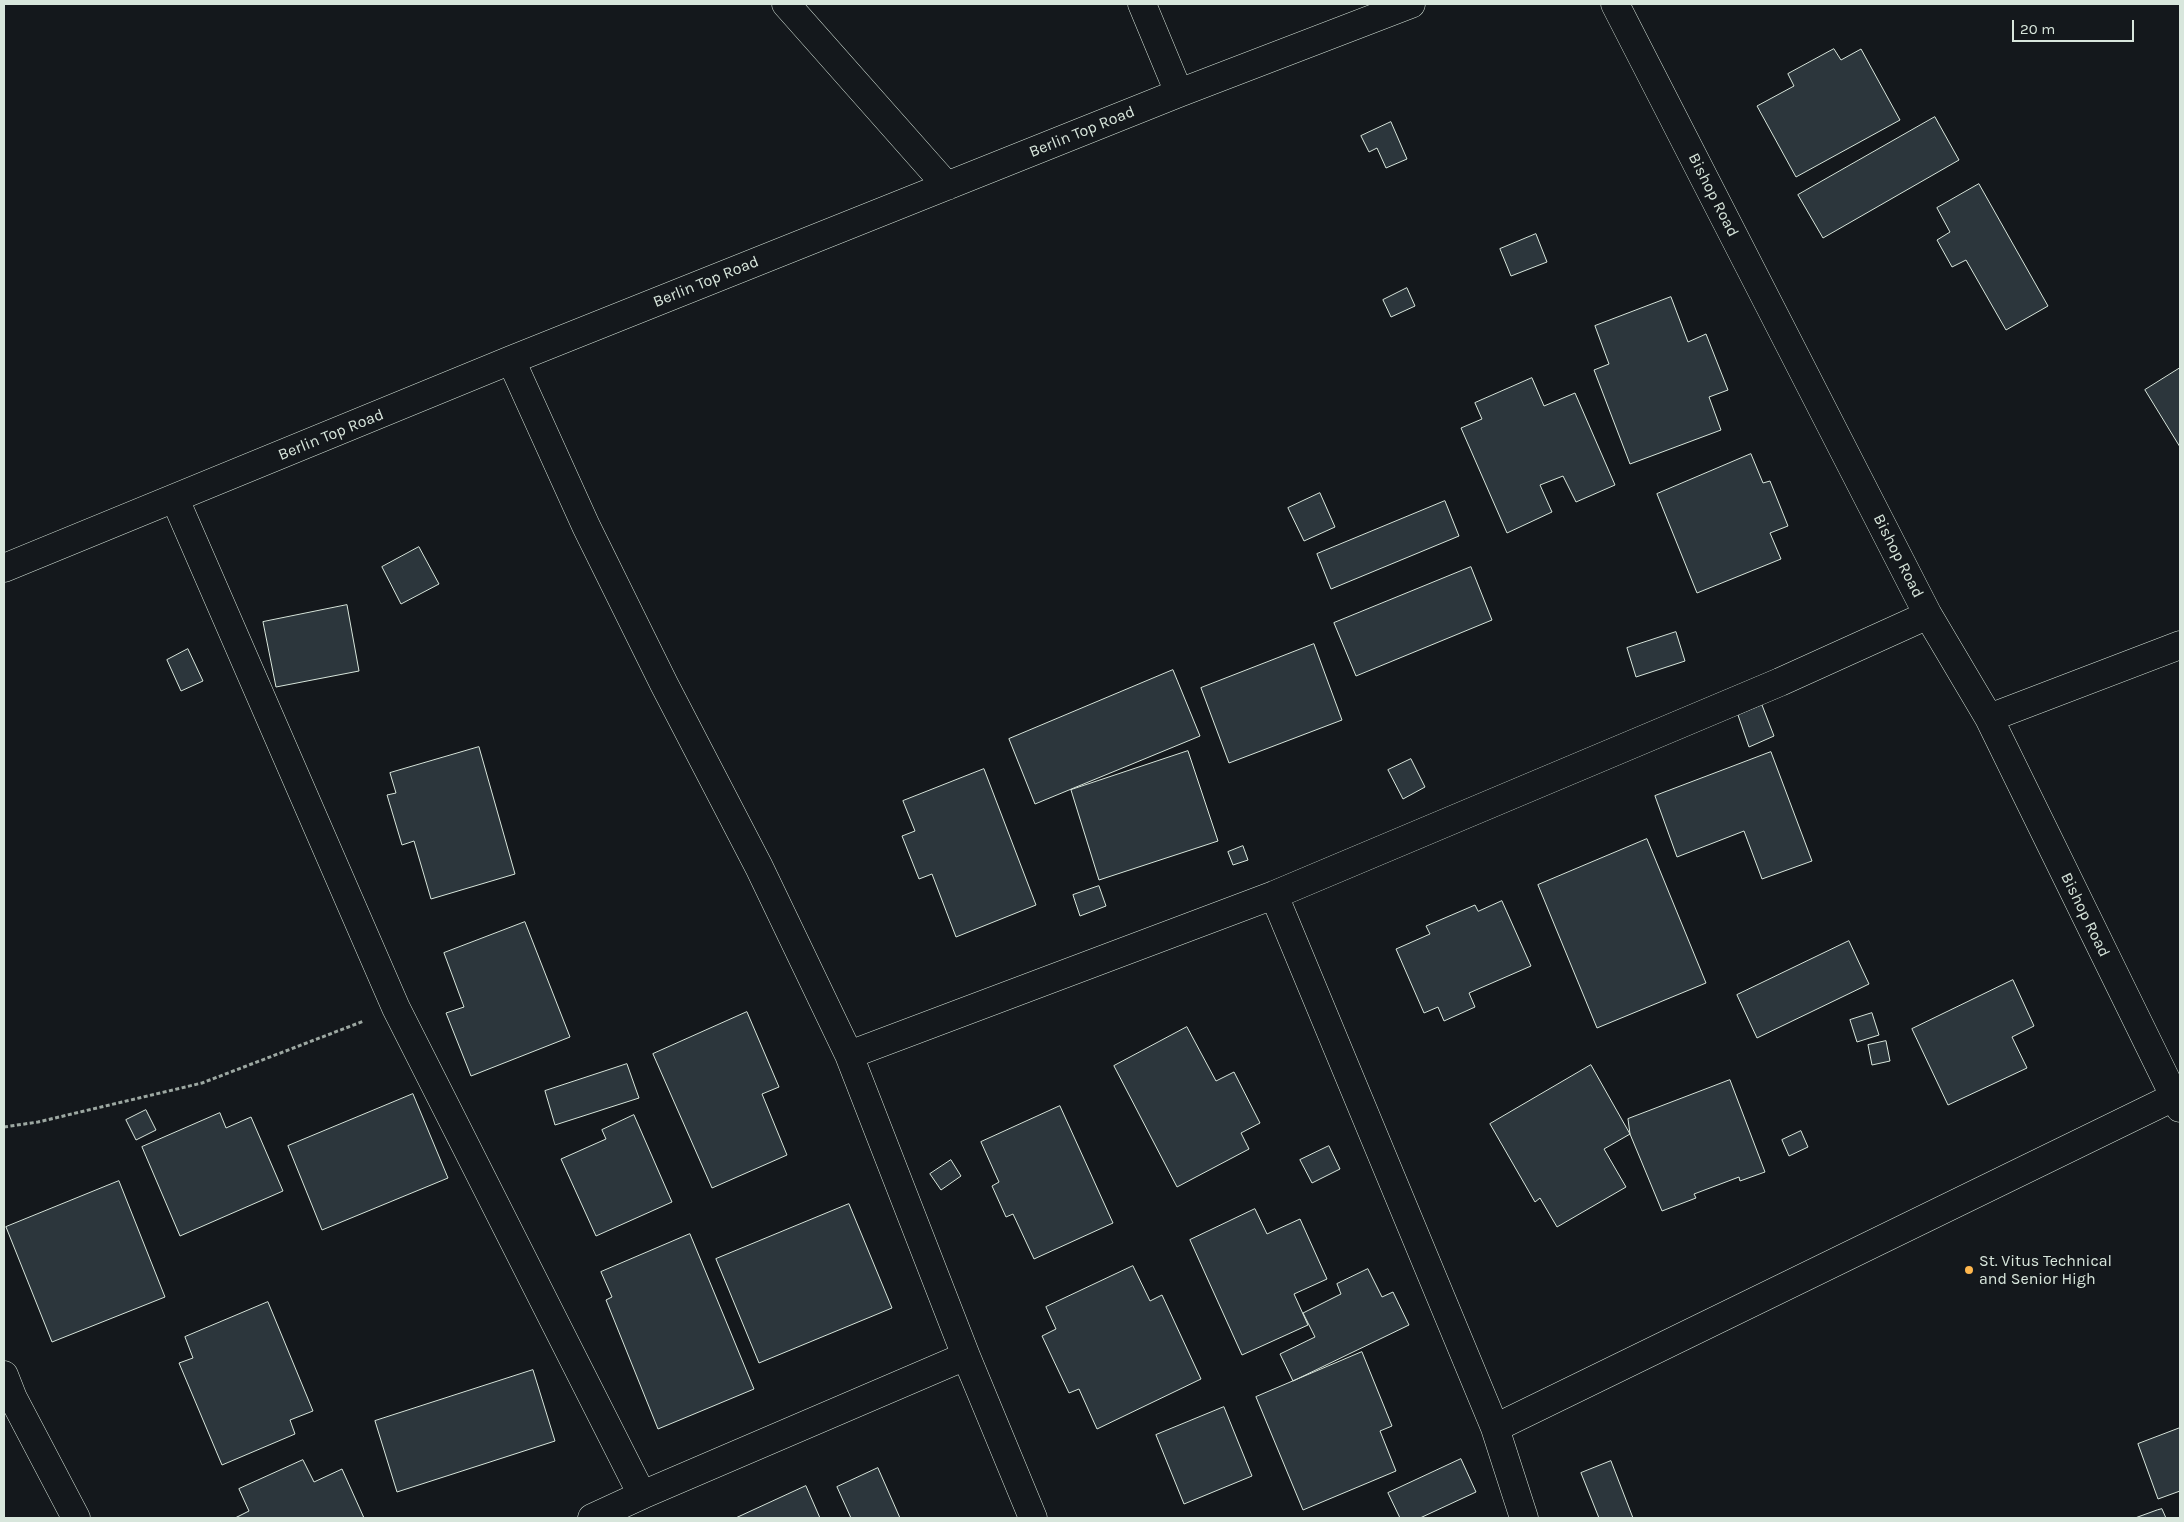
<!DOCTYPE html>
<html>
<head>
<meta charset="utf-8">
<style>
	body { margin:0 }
	#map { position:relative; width:2184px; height:1522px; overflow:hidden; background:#14181c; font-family:Karla,sans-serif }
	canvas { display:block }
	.frame { position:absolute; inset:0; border:5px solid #d8e6dc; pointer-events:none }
	.scale { position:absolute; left:2012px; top:20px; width:122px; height:22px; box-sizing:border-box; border:2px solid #d8e6dc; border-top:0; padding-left:6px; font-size:15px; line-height:18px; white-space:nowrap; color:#d8e6dc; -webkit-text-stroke:4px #14181c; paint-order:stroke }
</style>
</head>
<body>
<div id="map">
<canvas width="2184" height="1522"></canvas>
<div class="frame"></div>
<div class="scale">20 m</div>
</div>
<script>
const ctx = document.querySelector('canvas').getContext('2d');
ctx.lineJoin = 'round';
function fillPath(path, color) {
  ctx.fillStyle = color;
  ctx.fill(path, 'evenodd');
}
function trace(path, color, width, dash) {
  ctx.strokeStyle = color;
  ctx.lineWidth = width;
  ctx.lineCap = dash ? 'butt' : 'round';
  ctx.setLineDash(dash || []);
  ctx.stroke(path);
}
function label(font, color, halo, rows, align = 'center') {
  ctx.font = font + ' Karla,sans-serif';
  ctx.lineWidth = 4;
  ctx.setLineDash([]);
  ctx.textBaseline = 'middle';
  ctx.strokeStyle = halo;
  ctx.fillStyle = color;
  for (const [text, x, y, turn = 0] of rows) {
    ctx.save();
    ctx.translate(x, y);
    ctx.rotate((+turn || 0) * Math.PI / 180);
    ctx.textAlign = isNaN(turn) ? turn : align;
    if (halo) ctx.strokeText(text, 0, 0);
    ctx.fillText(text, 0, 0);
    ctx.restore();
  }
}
const building = new Path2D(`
	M1834,49l7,11 20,-11 39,71 -104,57 -39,-71 37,-20 -6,-12z
	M1935,117l24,43 -136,78 -25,-43z
	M1391,122l16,37 -21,9 -9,-20 -8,4 -8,-16z
	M1979,184l69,122 -42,24 -40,-70 -14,7 -15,-27 13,-8 -13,-24z
	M1536,234l11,28 -36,14 -11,-27z
	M1407,288l8,18 -24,11 -8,-17z
	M1671,297l17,45 18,-8 22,56 -19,7 12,33 -91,34 -36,-94 15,-6 -14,-38z
	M2180,368v79l-35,-57z
	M1532,378l12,28 31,-13 40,92 -39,17 -13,-26 -23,9 12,27 -45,21 -46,-105 21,-9 -7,-16z
	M1751,454l12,29 7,-2 18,45 -18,7 11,26 -84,34 -40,-99z
	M1320,493l15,34 -31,14 -16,-33z
	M1445,501l14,35 -128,53 -14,-35z
	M419,547l20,37 -38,20 -19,-37z
	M1471,567l21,53 -136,56 -22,-53z
	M347,605l12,66 -83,16 -13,-65z
	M1676,632l9,29 -49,16 -9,-29z
	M1314,644l28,76 -113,43 -28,-75z
	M188,649l15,32 -22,10 -14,-31z
	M1173,670l27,66 -165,68 -26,-65z
	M1762,705l12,31 -25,11 -11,-32z
	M479,747l36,127 -84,25 -17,-58 -12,4 -15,-50 9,-2 -6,-20z
	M1188,751l30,90 -119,39 -28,-90z
	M1771,752l41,109 -50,18 -18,-48 -67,26 -22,-61z
	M1411,759l14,28 -22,12 -15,-29z
	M984,769l52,136 -80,32 -24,-63 -13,5 -17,-43 13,-5 -12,-30z
	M1647,839l59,144 -109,45 -59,-143z
	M1243,846l5,14 -15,5 -5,-13z
	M1099,886l7,20 -26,10 -7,-21z
	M1502,901l29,65 -62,27 6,14 -31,14 -6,-14 -14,6 -28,-64 34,-15 -4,-8 49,-21 3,6z
	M525,922l45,115 -99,39 -25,-63 18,-6 -20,-54z
	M1849,941l20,43 -112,54 -20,-43z
	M2013,980l21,46 -22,11 15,31 -79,37 -36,-76z
	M747,1012l32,75 -17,7 25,61 -75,33 -59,-134z
	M1872,1013l7,22 -22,7 -7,-22z
	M1187,1027l29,54 18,-9 26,51 -19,10 8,16 -72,38 -63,-121z
	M1886,1041l4,20 -18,4 -4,-20z
	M627,1064l12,34 -84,27 -10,-34z
	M1591,1065l39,69 -26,15 22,38 -69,40 -17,-29 -5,4 -45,-78z
	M1730,1080l35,92 -25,9 -1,-4 -45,17 2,4 -34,13 -32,-77 -2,-15z
	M413,1094l35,84 -126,52 -34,-84z
	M1060,1106l53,117 -79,36 -21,-45 -7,3 -14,-31 7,-4 -18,-40z
	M146,1110l10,20 -20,10 -10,-20z
	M220,1113l6,15 25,-11 32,74 -103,45 -38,-89z
	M634,1115l38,87 -76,34 -35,-77 45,-20 -4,-9z
	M1801,1131l7,16 -19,9 -7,-16z
	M1329,1146l11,23 -28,14 -12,-23z
	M951,1160l10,16 -20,14 -11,-16z
	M119,1181l46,116 -113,45 -46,-115z
	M849,1204l43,104 -133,55 -43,-104z
	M1255,1209l12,25 33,-15 27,60 -33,15 14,31 -66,30 -52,-115z
	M690,1234l64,155 -96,40 -52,-129 6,-3 -11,-25z
	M1133,1266l17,35 12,-6 39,84 -104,50 -18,-40 -10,4 -27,-57 14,-7 -10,-22z
	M1368,1269l14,28 11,-5 16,33 -116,56 -13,-27 35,-17 -12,-24 38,-19 -4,-10z
	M268,1302l45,109 -23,9 5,14 -73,31 -43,-102 14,-5 -8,-21z
	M1362,1352l30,74 -12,5 16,40 -93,39 -47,-113z
	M533,1370l22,71 -158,51 -22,-71z
	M1224,1407l28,69 -68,28 -28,-69z
	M2180,1428v63l-22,8 -20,-55z
	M1461,1459l15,33 -56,26h-20l-12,-25z
	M303,1460l11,22 28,-13 22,49h-129l14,-7 -10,-22z
	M1611,1461l22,57h-34l-18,-45z
	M878,1468l22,50h-49l-14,-31z
	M806,1486l14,32h-84z
	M2162,1509l4,9h-31l22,-8z`);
const path = new Path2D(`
	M4,1127l34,-5 164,-39 162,-62`);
const minor = new Path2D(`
	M786,4l161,182
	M1142,4l37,89
	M1615,4l313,611 61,103 191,390
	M511,360l75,166 78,158 95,183 90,188 117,301 67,162
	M175,499l221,509 246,487
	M4,568l507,-208 668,-267 232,-89
	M1989,718l191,-73
	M1274,895l221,533 29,90
	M849,1055l425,-160 506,-213 148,-67
	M4,1375l9,23 63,120
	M1495,1428l679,-331
	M592,1518l50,-23 324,-139`);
const markers = [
	[1969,1270,5,"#ffb74d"]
];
const streetNames = [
	["Berlin Top Road",1082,132,-22],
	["Bishop Road",1713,195,63],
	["Berlin Top Road",706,282,-22],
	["Berlin Top Road",331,435,-22],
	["Bishop Road",1898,556,63],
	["Bishop Road",2085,915,64]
];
const poiNames = [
	["St. Vitus Technical",1979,1261],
	["and Senior High",1979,1279]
];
fillPath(building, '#2c363c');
trace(building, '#d8e6dc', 1);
trace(minor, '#d8e6dc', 29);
trace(path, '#9da8a2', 3, [4, 2.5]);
trace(minor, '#14181c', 28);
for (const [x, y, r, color] of markers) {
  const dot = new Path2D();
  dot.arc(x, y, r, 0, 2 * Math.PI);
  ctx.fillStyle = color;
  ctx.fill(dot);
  trace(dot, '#14181c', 2);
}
label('16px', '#d8e6dc', '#14181c', streetNames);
label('16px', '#d8e6dc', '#14181c', poiNames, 'left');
</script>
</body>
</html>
